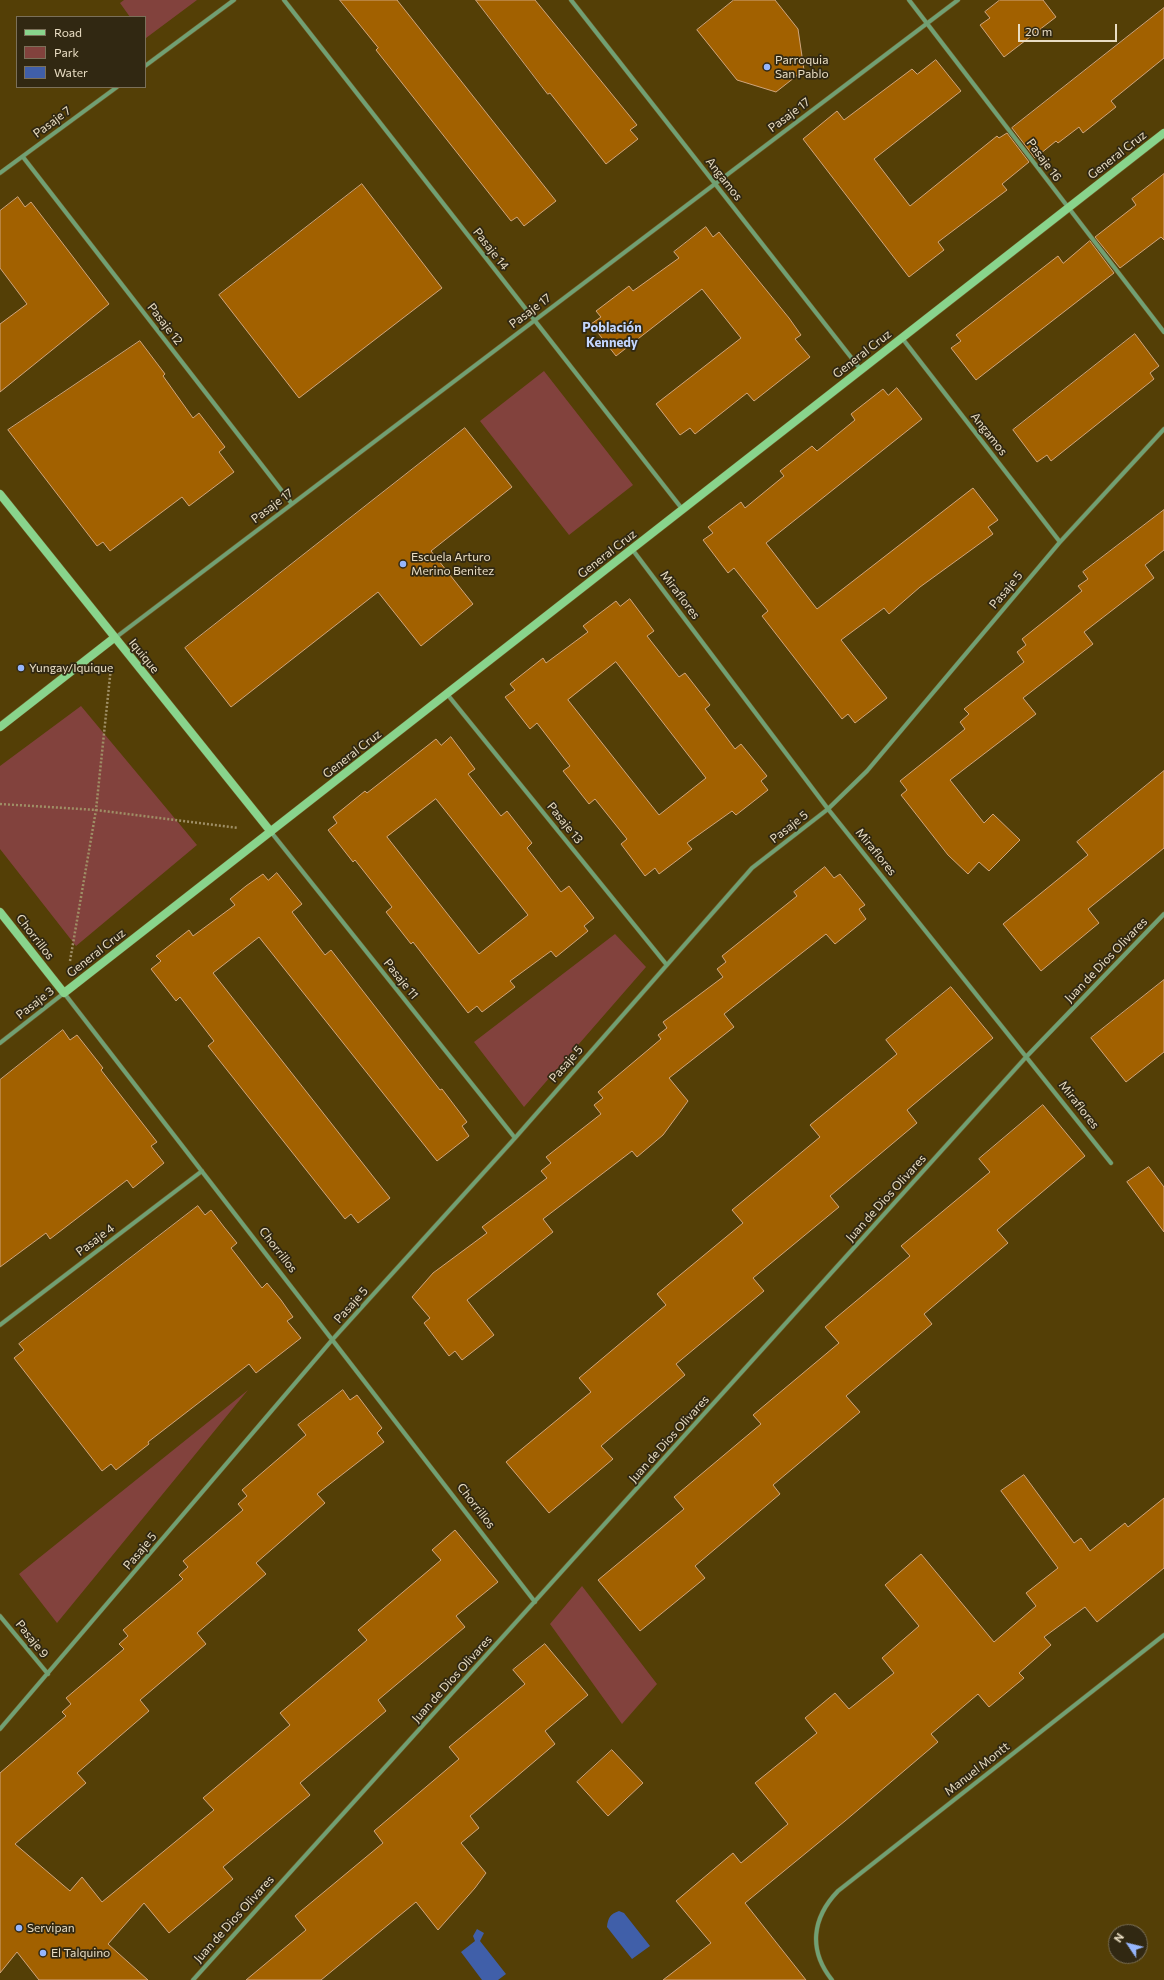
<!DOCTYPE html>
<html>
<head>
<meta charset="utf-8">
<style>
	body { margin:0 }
	#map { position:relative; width:1164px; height:1980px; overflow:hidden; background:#543f06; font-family:Commissioner,sans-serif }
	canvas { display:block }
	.legend { position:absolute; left:16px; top:16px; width:130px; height:72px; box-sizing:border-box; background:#312812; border:1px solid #7b7059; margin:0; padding:5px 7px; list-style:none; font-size:12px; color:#e9ddc3 }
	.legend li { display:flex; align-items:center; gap:8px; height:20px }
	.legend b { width:20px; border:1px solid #7b7059 }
	.north { position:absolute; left:1108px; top:1924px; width:40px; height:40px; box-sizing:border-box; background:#312812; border:1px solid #7b7059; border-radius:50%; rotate:305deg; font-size:11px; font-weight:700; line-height:16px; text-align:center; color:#e9ddc3 }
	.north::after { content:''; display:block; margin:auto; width:14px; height:18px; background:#96b6fd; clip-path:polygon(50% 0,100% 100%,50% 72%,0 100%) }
	.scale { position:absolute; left:1018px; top:24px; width:99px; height:18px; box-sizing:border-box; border:2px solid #e9ddc3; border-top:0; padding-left:5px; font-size:12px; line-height:14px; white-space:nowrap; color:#e9ddc3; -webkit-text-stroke:3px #312812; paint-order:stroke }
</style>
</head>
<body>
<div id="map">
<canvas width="1164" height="1980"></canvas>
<ul class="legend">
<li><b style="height:5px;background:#89d48c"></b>Road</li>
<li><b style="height:11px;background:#82423d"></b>Park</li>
<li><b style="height:11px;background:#405fa9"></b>Water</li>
</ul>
<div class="north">N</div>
<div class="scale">20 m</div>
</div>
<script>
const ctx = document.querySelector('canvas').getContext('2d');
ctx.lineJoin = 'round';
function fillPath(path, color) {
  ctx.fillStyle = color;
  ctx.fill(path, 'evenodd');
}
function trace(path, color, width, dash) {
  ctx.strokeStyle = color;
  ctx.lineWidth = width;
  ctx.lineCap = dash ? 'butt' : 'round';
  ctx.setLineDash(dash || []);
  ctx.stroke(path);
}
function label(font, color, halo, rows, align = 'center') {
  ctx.font = font + ' Commissioner,sans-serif';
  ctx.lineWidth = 3.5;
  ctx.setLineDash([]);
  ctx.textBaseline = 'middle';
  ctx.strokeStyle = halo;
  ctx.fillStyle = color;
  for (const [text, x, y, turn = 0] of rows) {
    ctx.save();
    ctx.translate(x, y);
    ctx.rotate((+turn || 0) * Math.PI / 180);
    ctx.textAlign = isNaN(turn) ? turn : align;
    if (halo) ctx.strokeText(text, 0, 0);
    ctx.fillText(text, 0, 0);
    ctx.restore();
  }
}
const green = new Path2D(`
	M124,0h73l-51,38 -1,-21h-15l-10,-14z
	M544,371l89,114 -64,50 -89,-114z
	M81,706l116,139 -121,101 -76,-97v-83z
	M615,934l31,33 -122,140 -50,-65z
	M248,1390l-191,233 -38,-49z
	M582,1586l75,98 -35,40 -72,-100z`);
const water = new Path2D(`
	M619,1911l5,2 26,33 -18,13 -25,-32c1,-9 3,-13 12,-16z
	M477,1929l7,4 -4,8 26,33 -8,6h-16l-21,-28 14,-11 -2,-5z`);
const building = new Path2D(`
	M340,0h57l159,201 -32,25 -7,-9 -6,4 -135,-171 2,-2z
	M476,0h59l102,125 -7,5 8,9 -32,25 -56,-71 -2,1z
	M734,0h41l23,29 6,41 -28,22 -39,-12 -40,-50z
	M1000,0h43l13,17 -52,40 -24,-32 10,-7 -5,-6z
	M1164,8v50l-53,43 5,6 -33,26 -4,-6 -21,16 -2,-2 -21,17 -23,-30z
	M936,60l25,31 -87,68 36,47 87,-70 2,2 8,-5 22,29 -27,22 5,6 -69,52 6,8 -35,27 -106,-138 34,-28 7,9 68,-51 5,5z
	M1164,174v66l-3,-3 -41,31 -25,-31 41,-32 -4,-6z
	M362,184l80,104 -143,110 -80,-103z
	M18,197l7,10 6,-5 78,102 -109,88v-68l27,-20 -27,-36v-57z
	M706,227l7,10 6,-5 70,86 12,17 -6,4 15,18 -56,44 -7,-8 -52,41 -5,-6 -10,7 -24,-31 85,-66 -39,-49 -86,67 -25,-32 10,-7 -5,-6 33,-25 4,5 46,-33 -5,-6z
	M1090,241l24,32 -138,107 -25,-32 10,-7 -5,-6 102,-79 5,7z
	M1135,334l24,32 -9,7 4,6 -103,82 -4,-6 -10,7 -24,-32z
	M140,341l25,33 -2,2 30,42 6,-5 26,34 -6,5 15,20 -45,34 -7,-9 -72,54 -7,-9 -6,4 -89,-116z
	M897,388l25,31 -156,124 51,66 156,-121 25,32 -10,7 5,7 -73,53 -31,27 -5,-6 -43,32 46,58 -32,25 -7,-9 -6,5 -80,-103 6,-5 -34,-43 -6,5 -25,-33 10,-7 -5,-6 33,-25 4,6 39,-32 -4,-5 32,-25 5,5 38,-31 -4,-6 32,-25 5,6z
	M465,428l47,59 -81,64 42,53 -52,42 -43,-54 -147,115 -46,-59z
	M1164,510v40l-19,15 9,13 -70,54 9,12 -70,54 13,16 -86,66 34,43 9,-9 27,26 -31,31 -10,-9 -11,12 -20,-19 -47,-60 6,-5 -7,-9 65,-52 -5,-7 9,-8 -5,-5 60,-47 -7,-10 9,-7 -4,-6 60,-48 -4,-5 10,-7 -5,-7z
	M630,599l24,32 -7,5 32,41 6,-4 25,32 -5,4 30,40 6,-5 26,32 -6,5 7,9 -32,25 -4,-4 -45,32 5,6 -33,25 -4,-6 -10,8 -24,-32 6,-5 -32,-40 -6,5 -26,-33 7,-5 -33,-43 -7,6 -25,-32 10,-7 -5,-6 33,-26 3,5 42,-31 -5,-6 33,-25 4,5zM616,662l90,116 -47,37 -91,-115z
	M451,737l24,32 -7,5 33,42 6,-5 25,32 -5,5 34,44 8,-6 25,32 -10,8 4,5 -32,26 -5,-6 -41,30 5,6 -33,25 -5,-6 -9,7 -55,-71 -2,2 -25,-32 6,-5 -37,-47 -2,2 -25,-32 9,-7 -4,-6 32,-26 2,2 69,-54 5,6zM436,799l92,116 -49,39 -92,-117z
	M1164,771v77l-76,61 11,14 -58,48 -38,-47 85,-69 -11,-13z
	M825,867l9,11 6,-4 25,31 -6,4 7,10 -31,25 -9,-10 -102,80 10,13 -65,51 19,23 -25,34 -26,22 -5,-6 -89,68 10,13 -86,68 27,35 -32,25 -7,-9 -6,5 -25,-33 6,-5 -18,-21 21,-24 54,-40 -5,-6 65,-49 -6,-7 10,-8 -5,-6 55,-43 -7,-9 9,-7 -5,-6 63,-53 -3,-4 9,-7 -4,-6 60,-45 -6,-8 9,-7 -4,-6 75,-60 -3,-4z
	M277,873l25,31 -10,8 33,43 6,-5 109,140 2,-1 25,33 -5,4 7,10 -32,25 -178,-224 -46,36 177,225 -32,25 -7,-9 -6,5 -137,-173 6,-5 -34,-44 -4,4 -25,-32 10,-8 -5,-5 33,-26 4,6 42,-31 -5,-6 16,-13 17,-12 5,6z
	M1164,980v72l-38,30 -35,-44z
	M951,987l42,51 -86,72 10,13 -87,73 9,11 -86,71 11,13 -88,73 9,11 -84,71 12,13 -64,54 -43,-51 85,-70 -12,-14 87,-73 -9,-11 86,-71 -11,-13 88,-73 -10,-12 87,-71 -11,-14z
	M63,1030l7,10 7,-5 26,33 -2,2 56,72 -6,4 13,17 -31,25 -6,-8 -77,59 -4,-6 -46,34v-187z
	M1043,1105l42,51 -88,74 11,13 -84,71 8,10 -86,72 14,16 -87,73 7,9 -85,72 10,12 -65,53 -42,-51 86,-71 -10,-12 87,-73 -8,-9 86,-72 -14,-16 85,-71 -9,-10 89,-74 -11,-13z
	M1149,1167l15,20v45l-37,-50z
	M198,1206l7,9 6,-5 13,17 13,16 -6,5 31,40 5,-5 14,17 12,17 -6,4 14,17 -45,35 -7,-9 -101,78 1,2 -33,26 -5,-6 -9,7 -88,-113 10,-8 -5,-6z
	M343,1390l7,10 7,-5 25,33 -5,5 7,9 -67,52 8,9 -69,60 10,11 -69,59 9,11 -66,56 9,11 -72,62 9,10 -71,61 55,47 12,-14 20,25 112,-92 -11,-12 87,-73 -10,-12 87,-73 -9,-10 83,-70 -9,-10 23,-20 43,52 -42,34 9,11 -87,73 8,11 -86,72 10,12 -87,72 10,12 -64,54 -25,-30 -36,41 40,36h-109l-22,-28 -17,21v-200l66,-57 -4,-4 9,-8 -5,-6 58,-49 -5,-5 9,-8 -5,-6 60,-51 -4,-4 9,-8 -5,-6 60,-51 -5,-6 9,-8 -5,-6 64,-55 -8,-10z
	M1024,1475l50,68 7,-5 9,13 35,-28 3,4 36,-29v70l-67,54 -12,-15 -41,30 7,8 -32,28 5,5 -35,29 -11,-13 -47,40 7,8 -93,79 -100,82 61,77h-143l48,-37 -35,-42 57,-48 8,10 47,-39 -33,-41 62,-50 -12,-15 30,-25 14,16 45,-36 -12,-15 37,-32 -34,-41 36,-31 73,88 42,-36 -10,-13 32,-25 -57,-77z
	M545,1644l43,51 -43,36 10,13 -85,72 9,12 -18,15 25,30 -11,15 -37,42 -22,-28 -95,78h-75l60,-50 -11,-14 88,-73 -9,-12 85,-72 -10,-12 76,-63 -12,-14z
	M612,1750l31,33 -35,33 -31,-34z`);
const path = new Path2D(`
	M0,804l96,6 142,18
	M70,961l26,-151 15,-143`);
const street = new Path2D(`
	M284,0l399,510
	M571,0l290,370
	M909,0l255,332
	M145,66l89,-66
	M23,157l269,347
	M0,173l117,-86
	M902,338l158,204
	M632,549l196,260 283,354
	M115,638l843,-638
	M447,694l219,270
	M271,832l244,306
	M0,1043l64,-50 471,609
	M0,1325l202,-154
	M0,1616l48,58
	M0,1729l332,-389 183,-202 237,-270 76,-59 39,-38 193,-229 104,-113
	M193,1980l834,-924 137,-142
	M832,1980c-24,-30 -20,-62 6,-89l326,-256`);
const secondary = new Path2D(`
	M0,494l271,338
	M0,727l114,-89
	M0,912l64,81 1100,-860`);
const markers = [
	[767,67,4,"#96b6fd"],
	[403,564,4,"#96b6fd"],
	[21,668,4,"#96b6fd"],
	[19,1928,4,"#96b6fd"],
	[43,1953,4,"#96b6fd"]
];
const poiNames = [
	["Parroquia",775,60],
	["San Pablo",775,74],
	["Escuela Arturo",411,557],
	["Merino Benitez",411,571],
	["Yungay/Iquique",29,668],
	["Servipan",27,1928],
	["El Talquino",51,1953]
];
const streetNames = [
	["Pasaje 17",789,115,-37],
	["Pasaje 7",52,122,-37],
	["General Cruz",1117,155,-38],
	["Pasaje 16",1044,160,53],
	["Angamos",724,179,52],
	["Pasaje 14",491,249,52],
	["Pasaje 17",530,311,-37],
	["Pasaje 12",165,324,52],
	["General Cruz",862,354,-38],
	["Angamos",989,434,52],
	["Pasaje 17",272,506,-37],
	["General Cruz",607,554,-38],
	["Pasaje 5",1006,590,-50],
	["Miraflores",680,595,53],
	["Iquique",144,656,51],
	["General Cruz",352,754,-38],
	["Pasaje 13",565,823,51],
	["Pasaje 5",789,827,-38],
	["Miraflores",876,852,51],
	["Chorrillos",35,937,52],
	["General Cruz",96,953,-38],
	["Juan de Dios Olivares",1106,960,-46],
	["Pasaje 11",401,979,51],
	["Pasaje 3",35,1003,-38],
	["Pasaje 5",566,1064,-49],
	["Miraflores",1079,1105,52],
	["Juan de Dios Olivares",886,1198,-48],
	["Pasaje 4",95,1240,-37],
	["Chorrillos",278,1250,52],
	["Pasaje 5",351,1305,-48],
	["Juan de Dios Olivares",669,1439,-48],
	["Chorrillos",476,1506,52],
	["Pasaje 5",140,1551,-50],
	["Pasaje 9",32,1639,51],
	["Juan de Dios Olivares",452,1679,-48],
	["Manuel Montt",977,1769,-38],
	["Juan de Dios Olivares",234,1919,-48]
];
const neighbourhoodNames = [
	["Población",612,328],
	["Kennedy",612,343]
];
fillPath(green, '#82423d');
fillPath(water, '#405fa9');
fillPath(building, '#a26100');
trace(building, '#d0a57c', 1);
trace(street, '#6f5b28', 5);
trace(secondary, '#6f5b28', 9);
trace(path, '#9f8f66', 2.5, [2, 2]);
trace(street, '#71a073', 4);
trace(secondary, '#89d48c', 8);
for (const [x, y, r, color] of markers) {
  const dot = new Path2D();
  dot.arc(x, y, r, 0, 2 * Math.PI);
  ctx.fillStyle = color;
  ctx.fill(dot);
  trace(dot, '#312812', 1.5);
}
label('12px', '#e9ddc3', '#312812', poiNames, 'left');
label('12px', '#e9ddc3', '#312812', streetNames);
label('bold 13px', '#c3d6fe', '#312812', neighbourhoodNames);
</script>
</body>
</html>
